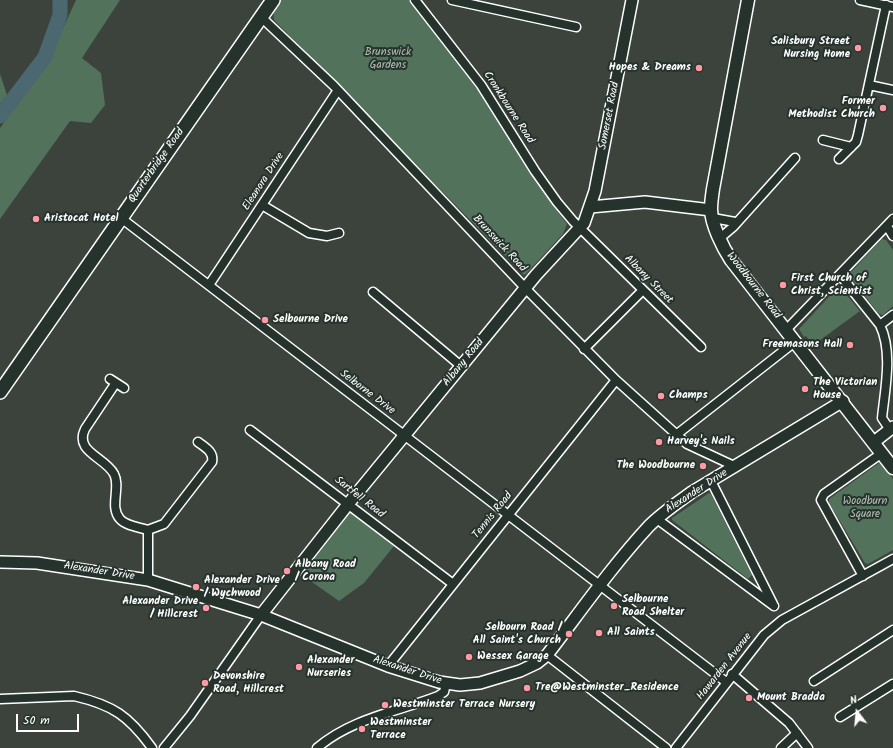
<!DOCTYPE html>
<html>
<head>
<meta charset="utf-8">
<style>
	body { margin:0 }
	#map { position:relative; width:893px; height:748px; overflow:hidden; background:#3c433d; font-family:Kalam,sans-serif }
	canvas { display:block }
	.north { position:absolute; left:837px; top:692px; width:40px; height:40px; -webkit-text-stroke:3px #26332d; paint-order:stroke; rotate:344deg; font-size:11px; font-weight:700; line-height:16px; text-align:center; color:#fff }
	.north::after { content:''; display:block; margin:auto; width:14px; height:18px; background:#fff; clip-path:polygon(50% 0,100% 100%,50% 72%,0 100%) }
	.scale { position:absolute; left:16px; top:714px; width:63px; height:18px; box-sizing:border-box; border:2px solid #fff; border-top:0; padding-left:5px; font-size:12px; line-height:14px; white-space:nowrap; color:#fff; -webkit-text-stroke:3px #26332d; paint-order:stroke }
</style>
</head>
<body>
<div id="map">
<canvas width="893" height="748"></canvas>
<div class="north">N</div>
<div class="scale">50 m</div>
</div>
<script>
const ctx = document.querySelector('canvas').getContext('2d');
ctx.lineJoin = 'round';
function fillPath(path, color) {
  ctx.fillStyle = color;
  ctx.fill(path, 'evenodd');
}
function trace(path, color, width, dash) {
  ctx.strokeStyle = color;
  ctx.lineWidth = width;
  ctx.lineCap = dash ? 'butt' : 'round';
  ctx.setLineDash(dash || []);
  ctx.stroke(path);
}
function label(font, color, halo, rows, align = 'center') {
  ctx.font = font + ' Kalam,sans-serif';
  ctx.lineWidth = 4;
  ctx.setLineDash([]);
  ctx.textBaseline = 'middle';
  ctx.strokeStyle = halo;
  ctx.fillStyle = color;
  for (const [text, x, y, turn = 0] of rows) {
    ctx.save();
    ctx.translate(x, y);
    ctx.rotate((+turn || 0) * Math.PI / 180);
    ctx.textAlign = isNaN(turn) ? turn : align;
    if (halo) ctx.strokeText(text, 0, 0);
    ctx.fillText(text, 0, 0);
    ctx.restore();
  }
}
const green = new Path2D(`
	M76,0h44l-38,58 19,15 4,32 -14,18 -21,-2 -70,98v-91l48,-67z
	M279,0h130l67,86 76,118 15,20 -4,10 -37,40 -2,1 -250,-255 -1,-12z
	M0,74l7,21 -7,9z
	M882,239l4,1 7,10v56l-10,9 -4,-1 -29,-37v-4z
	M839,286l21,25 -48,35 -4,-5 1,-1 -3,-4 -2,1 -5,-8z
	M879,463l4,2 10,14v71l-25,14 -3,-1 -36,-60v-4z
	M709,493l2,1 41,81 -4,4 -76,-59v-2z
	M350,512l44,34 -30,37 -25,18 -37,-26z`);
const river = new Path2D(`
	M0,116l45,-59 15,-42v-15`);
const minor = new Path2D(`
	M415,0l66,85 54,86 22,31 16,19 128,126
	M452,0l124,27
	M860,0l33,7
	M261,17l73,69 196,207 86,87 71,64 45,21 2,3
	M869,85l24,5
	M823,140l28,7
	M839,159l17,-17 2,-7 28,-130
	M262,205l47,28 18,3 12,-3
	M121,218l605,464
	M713,218l22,4
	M887,226l6,10
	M720,238l13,-11 62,-69
	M840,275l40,50 13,-10
	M209,285l129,-195
	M373,292l88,74
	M880,325c13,27 5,64 2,93l8,12
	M787,329l106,-110
	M584,349l59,-59
	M110,379l14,9
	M115,384l-30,45c-11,23 20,28 29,45 7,13 -5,33 6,45 6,7 19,8 28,11v50
	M250,430l203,154
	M676,435l120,-94
	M711,481l62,123
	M657,519l117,87
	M148,530l16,-6 48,-62c2,-10 -6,-14 -14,-20
	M863,576l-42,-76 3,-6 58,-41
	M547,655l119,93
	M388,666l228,-286
	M732,674l57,49 19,25
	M814,681l79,-51
	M0,699l74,-3c39,9 55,20 78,52
	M840,717l53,-33
	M164,748l26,-32 71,-101
	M317,748c35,-30 80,-36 121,-52l6,-4 2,-8
	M676,748l88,-113 18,-15 111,-61
	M781,748l16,-15`);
const secondary = new Path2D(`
	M590,207l55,-5 66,8
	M874,442l19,-15
	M0,562l37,1 111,17 113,35 127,51 51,16 21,3 20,-2 40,-12 17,-8 10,-8c33,-43 65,-89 102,-129 13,-13 28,-23 43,-34l151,-91
	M261,615l88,-112 187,-228 48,-52 11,-32 37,-191`);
const primary = new Path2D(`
	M748,0l-35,189c-1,7 -2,13 -2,20 0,15 12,39 20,51l162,208`);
const trunk = new Path2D(`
	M0,392l273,-392`);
const markers = [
	[858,48,4,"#ff9aa2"],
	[699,68,4,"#ff9aa2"],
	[883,108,4,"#ff9aa2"],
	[36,219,4,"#ff9aa2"],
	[783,285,4,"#ff9aa2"],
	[265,320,4,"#ff9aa2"],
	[850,345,4,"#ff9aa2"],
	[805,389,4,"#ff9aa2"],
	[661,396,4,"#ff9aa2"],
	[659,442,4,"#ff9aa2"],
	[703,466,4,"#ff9aa2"],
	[287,571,4,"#ff9aa2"],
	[196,587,4,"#ff9aa2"],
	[614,606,4,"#ff9aa2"],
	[206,608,4,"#ff9aa2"],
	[599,633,4,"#ff9aa2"],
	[569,634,4,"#ff9aa2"],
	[469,657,4,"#ff9aa2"],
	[299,667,4,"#ff9aa2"],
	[205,683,4,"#ff9aa2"],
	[527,688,4,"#ff9aa2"],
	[749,698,4,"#ff9aa2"],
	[385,705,4,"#ff9aa2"],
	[362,729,4,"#ff9aa2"]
];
const poiNames = [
	["Salisbury Street",850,42,"right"],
	["Nursing Home",850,55,"right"],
	["Hopes & Dreams",691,68,"right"],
	["Former",875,102,"right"],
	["Methodist Church",875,115,"right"],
	["Aristocat Hotel",44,219],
	["First Church of",791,279],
	["Christ, Scientist",791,292],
	["Selbourne Drive",273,320],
	["Freemasons Hall",842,345,"right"],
	["The Victorian",813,383],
	["House",813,396],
	["Champs",669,396],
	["Harvey's Nails",667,442],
	["The Woodbourne",695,466,"right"],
	["Albany Road",295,565],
	["/ Corona",295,578],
	["Alexander Drive",204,581],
	["/ Wychwood",204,594],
	["Selbourne",622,600],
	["Road Shelter",622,613],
	["Alexander Drive",198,602,"right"],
	["/ Hillcrest",198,615,"right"],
	["Selbourn Road /",561,628,"right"],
	["All Saint's Church",561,641,"right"],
	["All Saints",607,633],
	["Wessex Garage",477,657],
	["Alexander",307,661],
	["Nurseries",307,674],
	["Devonshire",213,677],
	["Road, Hillcrest",213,690],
	["Tre@Westminster_Residence",535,688],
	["Mount Bradda",757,698],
	["Westminster Terrace Nursery",393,705],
	["Westminster",370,723],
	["Terrace",370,736]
];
const parkNames = [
	["Brunswick",388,53],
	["Gardens",388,66],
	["Woodburn",865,502],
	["Square",865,515]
];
const streetNames = [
	["Cronkbourne Road",508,108,57],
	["Somerset Road",610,116,-79],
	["Quarterbridge Road",157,166,-55],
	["Eleanora Drive",264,182,-57],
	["Brunswick Road",499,244,47],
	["Albany Street",648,280,45],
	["Woodbourne Road",753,286,52],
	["Albany Road",464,363,-51],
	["Selborne Drive",367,393,37],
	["Alexander Drive",697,492,-33],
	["Sartfell Road",359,498,38],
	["Tennis Road",493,516,-51],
	["Alexander Drive",99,572,9],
	["Hawarden Avenue",725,667,-52],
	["Alexander Drive",407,671,18]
];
fillPath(green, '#52725b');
trace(river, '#4b6871', 15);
trace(minor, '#fff', 11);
trace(secondary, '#fff', 14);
trace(primary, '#fff', 15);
trace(trunk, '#fff', 16);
trace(minor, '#26332d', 8);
trace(secondary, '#26332d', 11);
trace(primary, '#26332d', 12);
trace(trunk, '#26332d', 13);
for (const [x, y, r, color] of markers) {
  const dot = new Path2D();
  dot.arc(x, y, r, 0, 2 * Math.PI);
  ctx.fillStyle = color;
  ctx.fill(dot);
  trace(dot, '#26332d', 1.5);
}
label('bold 11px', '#fff', '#26332d', poiNames, 'left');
label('11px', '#b1c0b5', '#26332d', parkNames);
label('11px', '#fff', '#26332d', streetNames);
</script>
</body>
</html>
